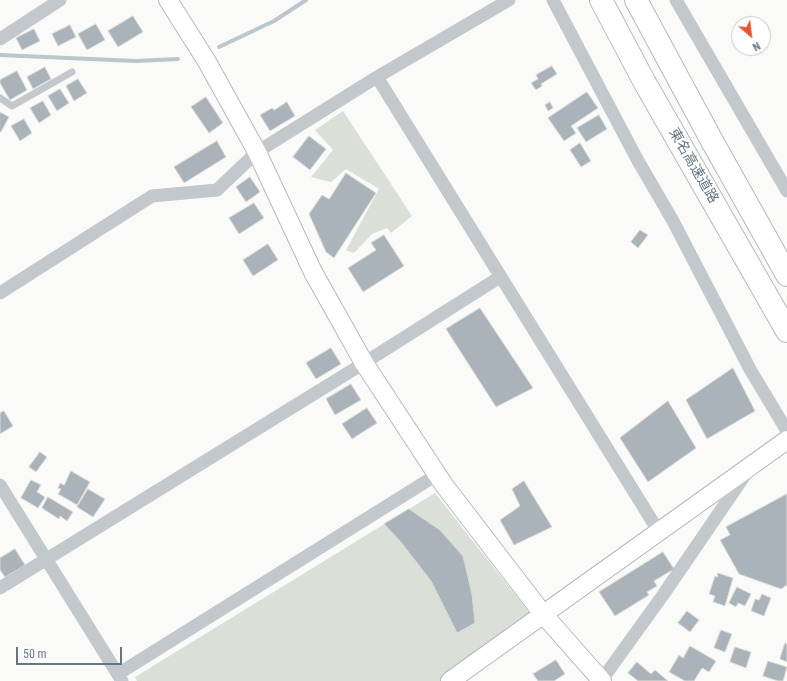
<!DOCTYPE html>
<html>
<head>
<meta charset="utf-8">
<style>
	body { margin:0 }
	#map { position:relative; width:787px; height:681px; overflow:hidden; background:#fafaf8; font-family:"Roboto Condensed",sans-serif }
	canvas { display:block }
	.north { position:absolute; left:731px; top:16px; width:40px; height:40px; box-sizing:border-box; background:#fff; border:1px solid #c1c8cd; border-radius:50%; rotate:152deg; font-size:11px; font-weight:700; line-height:16px; text-align:center; color:#657683 }
	.north::after { content:''; display:block; margin:auto; width:14px; height:18px; background:#e4572e; clip-path:polygon(50% 0,100% 100%,50% 72%,0 100%) }
	.scale { position:absolute; left:16px; top:647px; width:106px; height:18px; box-sizing:border-box; border:2px solid #657683; border-top:0; padding-left:5px; font-size:12px; line-height:14px; white-space:nowrap; color:#657683; -webkit-text-stroke:3px #fff; paint-order:stroke }
</style>
</head>
<body>
<div id="map">
<canvas width="787" height="681"></canvas>
<div class="north">N</div>
<div class="scale">50 m</div>
</div>
<script>
const ctx = document.querySelector('canvas').getContext('2d');
ctx.lineJoin = 'round';
function fillPath(path, color) {
  ctx.fillStyle = color;
  ctx.fill(path, 'evenodd');
}
function trace(path, color, width, dash) {
  ctx.strokeStyle = color;
  ctx.lineWidth = width;
  ctx.lineCap = dash ? 'butt' : 'round';
  ctx.setLineDash(dash || []);
  ctx.stroke(path);
}
function label(font, color, halo, rows, align = 'center') {
  ctx.font = font + ' "Roboto Condensed","Noto Sans JP",sans-serif';
  ctx.lineWidth = 4;
  ctx.setLineDash([]);
  ctx.textBaseline = 'middle';
  ctx.strokeStyle = halo;
  ctx.fillStyle = color;
  for (const [text, x, y, turn = 0] of rows) {
    ctx.save();
    ctx.translate(x, y);
    ctx.rotate((+turn || 0) * Math.PI / 180);
    ctx.textAlign = isNaN(turn) ? turn : align;
    if (halo) ctx.strokeText(text, 0, 0);
    ctx.fillText(text, 0, 0);
    ctx.restore();
  }
}
const green = new Path2D(`
	M343,111l69,105 -21,17 -4,-5 -15,6 -18,19 -8,-3 33,-61 -33,-20 -15,13 -20,-5 22,-27 -18,-20z
	M435,493l100,127 -89,61h-309l-2,-4z`);
const stream = new Path2D(`
	M219,47l55,-26 32,-21
	M0,55l136,6 42,-2`);
const building = new Path2D(`
	M133,16l10,16 -25,15 -10,-16z
	M96,24l9,16 -18,10 -9,-16z
	M70,25l6,12 -18,9 -6,-12z
	M34,29l6,12 -18,9 -6,-12z
	M552,66l5,8 -16,10 1,2 -6,4 -5,-7 7,-4 -2,-4z
	M45,67l6,12 -18,10 -6,-12z
	M17,71l10,19 -17,10 -10,-17v-3z
	M78,79l9,14 -13,8 -8,-15z
	M60,89l9,14 -12,8 -9,-15z
	M587,92l11,16 -27,18 5,7 -12,8 -16,-23z
	M206,97l17,26 -14,10 -18,-26z
	M43,101l8,14 -12,8 -9,-15z
	M287,102l8,14 -25,15 -10,-16 12,-7 2,2z
	M550,102l3,6 -5,3 -3,-6z
	M0,112l9,5 -8,15h-1z
	M599,115l8,14 -21,13 -9,-14z
	M24,119l8,14 -12,8 -9,-15z
	M309,136l17,13 -16,21 -17,-13z
	M217,141l9,16 -42,26 -10,-16z
	M580,143l11,18 -10,6 -11,-17z
	M346,173l30,20 -42,65 -8,-6 -17,-38 13,-19 7,4z
	M250,177l10,15 -14,10 -10,-15z
	M254,203l10,15 -25,16 -10,-16z
	M640,230l8,5 -10,13 -7,-6z
	M384,235l20,31 -41,26 -15,-24 28,-18 -5,-7z
	M268,244l10,16 -25,16 -10,-16z
	M480,308l53,80 -37,19 -50,-78z
	M331,348l10,16 -25,15 -10,-16z
	M733,368l22,43 -48,28 -21,-39z
	M351,384l10,16 -26,15 -9,-16z
	M668,401l28,47 -48,34 -28,-44z
	M367,408l10,15 -25,16 -10,-15z
	M4,411l9,15 -13,8v-21z
	M40,452l7,5 -11,15 -7,-5z
	M71,471l19,11 -13,23 -19,-11 3,-5 -3,-1 2,-5 4,2z
	M31,480l10,5 -4,7 8,5 -7,11 -17,-10z
	M524,481l28,46 -38,18 -14,-25 20,-14 -8,-17z
	M88,489l17,10 -12,18 -16,-10z
	M787,494v91l-6,4 -42,-15 -19,-34 10,-5 -4,-8z
	M48,497l25,15 -6,9 -7,-5 -1,3 -17,-11z
	M409,509l31,21 23,26 9,38 3,29 -18,10 -26,-52 -31,-40 -16,-17z
	M15,549l10,16 -20,12 -5,-7v-12z
	M663,552l11,17 -20,12 3,5 -10,6 2,3 -34,21 -16,-24z
	M718,573l15,5 -8,28 -12,-4 2,-6 -6,-2 6,-18 2,1z
	M737,587l14,7 -6,12 -7,-3 -2,4 -7,-4z
	M762,594l9,4 -7,18 -13,-5 4,-12 4,1z
	M687,611l12,9 -9,12 -12,-9z
	M721,630l11,4 -7,18 -11,-4z
	M785,643l2,1v18l-7,-3z
	M690,646l26,15 -7,11 -7,-4 -8,13h-9l-16,-9 10,-17 4,3z
	M735,647l16,5 -5,16 -16,-6z
	M556,660l9,14 -11,7h-16l-5,-7z
	M768,661l19,6 -4,14h-5l-15,-5z
	M637,662l14,12 4,-4 13,11h-30l-10,-8z`);
const lane = new Path2D(`
	M0,98l12,8 60,-34`);
const street = new Path2D(`
	M553,0l84,159 36,62 78,150 36,60
	M676,0l111,191
	M0,39l60,-39
	M377,77l282,455
	M0,293l152,-97 65,-6 40,-38 120,-75 132,-77
	M0,485l122,196
	M0,588l364,-225 136,-86
	M118,674l320,-200
	M601,681l62,-86 84,-123`);
const secondary = new Path2D(`
	M168,0l38,60 51,92 56,120 51,91 80,122 99,129 59,67
	M450,681l337,-241`);
const highway = new Path2D(`
	M601,0l44,83 142,248
	M636,0l76,141 75,134`);
const streetNames = [
	["東名高速道路",693,166,60]
];
fillPath(green, '#dadfd7');
trace(stream, '#bbc7cb', 4);
fillPath(building, '#aab3b9');
trace(building, '#dcdcda', 1);
trace(secondary, '#b3babf', 20);
trace(highway, '#b4b9bd', 24);
trace(lane, '#c3c8cc', 7);
trace(street, '#c3c8cc', 13);
trace(secondary, '#fff', 18);
trace(highway, '#fff', 22);
label('14px', '#657683', '#fff', streetNames);
</script>
</body>
</html>
